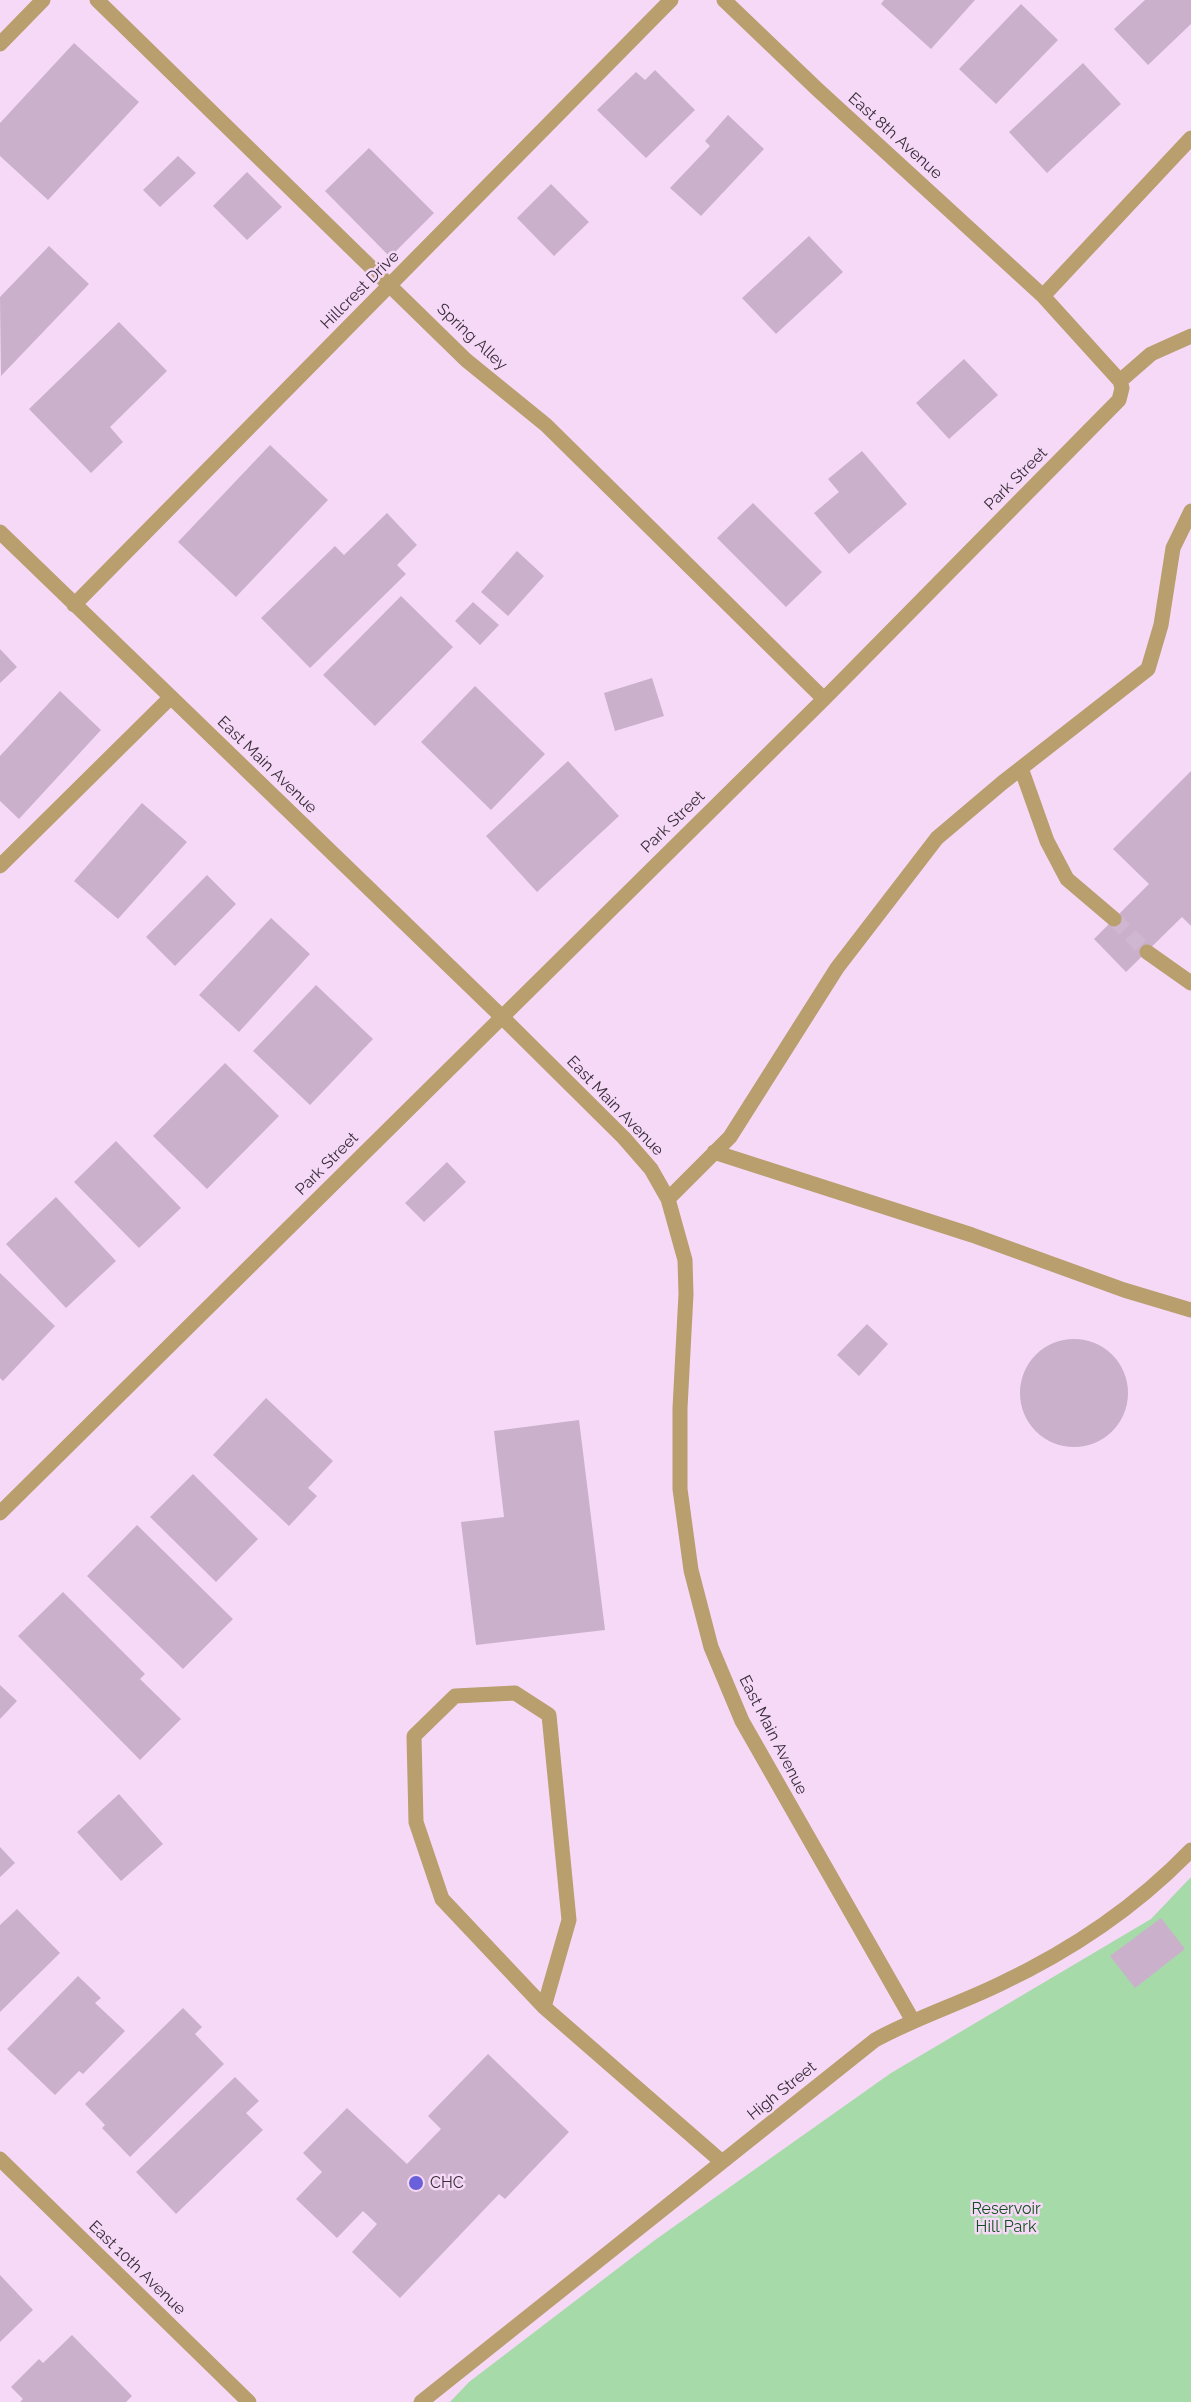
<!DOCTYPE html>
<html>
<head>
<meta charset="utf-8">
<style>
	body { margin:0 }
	canvas { display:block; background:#f5d9f7 }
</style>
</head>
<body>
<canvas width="1191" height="2402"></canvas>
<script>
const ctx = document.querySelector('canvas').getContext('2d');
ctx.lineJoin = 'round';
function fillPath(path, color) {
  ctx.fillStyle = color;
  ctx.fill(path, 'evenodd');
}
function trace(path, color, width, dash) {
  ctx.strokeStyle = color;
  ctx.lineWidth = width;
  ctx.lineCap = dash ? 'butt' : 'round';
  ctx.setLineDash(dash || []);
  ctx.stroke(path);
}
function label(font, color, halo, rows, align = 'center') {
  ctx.font = font + ' Raleway,sans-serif';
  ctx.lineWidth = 5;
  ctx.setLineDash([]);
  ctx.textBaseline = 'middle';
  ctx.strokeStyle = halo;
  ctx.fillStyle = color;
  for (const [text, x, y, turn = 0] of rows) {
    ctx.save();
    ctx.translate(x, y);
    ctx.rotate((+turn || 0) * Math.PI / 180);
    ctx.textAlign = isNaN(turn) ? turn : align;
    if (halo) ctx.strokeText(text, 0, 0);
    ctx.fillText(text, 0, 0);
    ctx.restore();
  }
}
const green = new Path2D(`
	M1191,1877v525h-741l19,-20 186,-142 236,-167 260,-154z`);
const building = new Path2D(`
	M884,0h91l-44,49 -50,-45z
	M1145,0h46v24l-43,41 -34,-36z
	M1021,4l37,36 -62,64 -37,-35z
	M74,43l65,59 -91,98 -48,-44v-33z
	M1083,63l38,41 -74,69 -38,-41z
	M655,70l40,40 -49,48 -49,-48 39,-38 9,8z
	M728,115l36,34 -63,67 -31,-28 40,-42 -5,-5z
	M369,148l65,65 -44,44 -65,-66z
	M178,156l18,17 -36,34 -17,-17z
	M247,172l35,35 -35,33 -34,-34z
	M551,184l38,38 -35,34 -37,-38z
	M809,236l34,36 -67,62 -34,-36z
	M49,246l40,38 -88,92 -1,-79z
	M119,322l48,49 -57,56 13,15 -32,31 -62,-64z
	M964,359l34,36 -49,44 -33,-36z
	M270,445l58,55 -92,97 -58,-55z
	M862,451l45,53 -58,50 -35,-41 25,-21 -11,-13z
	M753,503l69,69 -36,35 -69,-69z
	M387,513l30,32 -20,20 9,9 -96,94 -49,-50 74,-72 9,9z
	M517,551l27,25 -36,40 -27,-24z
	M401,596l52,51 -78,79 -52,-51z
	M473,602l26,23 -19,20 -25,-24z
	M0,649l17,18 -17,16z
	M652,678l12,38 -49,15 -11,-38z
	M475,686l70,68 -54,56 -70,-68z
	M60,691l41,39 -82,89 -19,-18v-45z
	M568,761l51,55 -82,76 -51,-56z
	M1191,771v155l-9,-9 -56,55 -32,-33 55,-55 -36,-35z
	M142,803l45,39 -69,77 -44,-38z
	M207,875l29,29 -61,62 -29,-29z
	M271,918l39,36 -71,78 -40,-37z
	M316,985l57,54 -63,66 -57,-54z
	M225,1063l54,53 -72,73 -54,-53z
	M116,1141l65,67 -42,40 -65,-66z
	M447,1162l19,20 -42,40 -19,-19z
	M56,1197l60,64 -50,47 -60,-64z
	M0,1273l55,53 -52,55 -3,-3z
	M867,1324l21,20 -29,32 -22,-21z
	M1020 1393a54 54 0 1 1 108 0a54 54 0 1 1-108 0Z
	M266,1398l67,63 -25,27 9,8 -28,30 -76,-71z
	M579,1420l26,210 -129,15 -15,-123 43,-5 -10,-86z
	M193,1474l65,65 -42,43 -66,-65z
	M137,1525l96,94 -50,50 -96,-93z
	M63,1592l82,82 -5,5 41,40 -41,41 -122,-124z
	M0,1685l17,16 -17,18z
	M119,1794l44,50 -42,37 -44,-49z
	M0,1847l15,16 -15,14z
	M17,1909l43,44 -60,59v-87z
	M1161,1918l24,31 -50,39 -25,-32z
	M78,1976l23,22 -6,5 30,28 -42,43 -4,-3 -24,24 -48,-46z
	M183,2008l19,19 -7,7 29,30 -94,93 -28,-29 3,-3 -20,-21z
	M488,2054l81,78 -64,67 -6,-5 -99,104 -48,-46 25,-28 -14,-13 -26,27 -41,-39 26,-27 -19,-19 44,-45 60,56 34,-35 -13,-13z
	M235,2077l24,24 -13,12 17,17 -87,84 -40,-42z
	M0,2275l33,35 -33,32z
	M72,2335l60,61 -6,6h-106l3,-3 -12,-12 28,-28 4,4z`);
const minorTunnel = new Path2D(`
	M1114,919l33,33`);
const minor = new Path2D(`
	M97,0l369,360 80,65 278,274
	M0,44l43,-44
	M1043,296l148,-158
	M1120,381l31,-27 40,-18
	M0,532l501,484 123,122 27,31 17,30 17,61 1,34 -6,114v81l11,81 20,77 31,74 171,300
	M74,605l597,-605
	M1021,768l26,73 20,38 47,40
	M0,866l171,-169
	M1147,952l44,31
	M714,1152l258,83 152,55 67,20
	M668,1199l62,-62 107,-169 100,-130 65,-55 146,-114 13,-44 12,-77 18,-37
	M0,1513l824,-814 295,-299 3,-12 -2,-7 -77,-85 -226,-207 -93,-89
	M544,2007l25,-87 -20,-205 -34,-22 -60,3 -41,40 2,86 26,77 102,108 178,155
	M0,2159l249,243
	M421,2402l454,-362c40,-22 84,-36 125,-56 70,-33 137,-78 191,-134`);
const markers = [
	[416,2183,8,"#6960da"]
];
const streetNames = [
	["East 8th Avenue",895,136,42],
	["Hillcrest Drive",360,290,-45],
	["Spring Alley",472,337,43],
	["Park Street",1016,479,-45],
	["East Main Avenue",267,765,44],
	["Park Street",673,822,-44],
	["East Main Avenue",615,1106,46],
	["Park Street",327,1164,-45],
	["East Main Avenue",773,1735,63],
	["High Street",782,2091,-39],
	["East 10th Avenue",137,2268,44]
];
const poiNames = [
	["CHC",430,2183]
];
const parkNames = [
	["Reservoir",1006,2209],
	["Hill Park",1006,2227]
];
fillPath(green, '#a6daa8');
fillPath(building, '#cbb0cc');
trace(minorTunnel, '#cfb6d1', 15, [15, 8]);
trace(minor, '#b99e6e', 15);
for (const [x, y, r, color] of markers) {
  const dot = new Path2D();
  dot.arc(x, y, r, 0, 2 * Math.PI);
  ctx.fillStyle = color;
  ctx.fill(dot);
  trace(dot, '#f5d9f7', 2);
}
label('16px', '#372c38', '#f5d9f7', streetNames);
label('16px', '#372c38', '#f5d9f7', poiNames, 'left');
label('16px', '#11511d', '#f5d9f7', parkNames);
</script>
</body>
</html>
